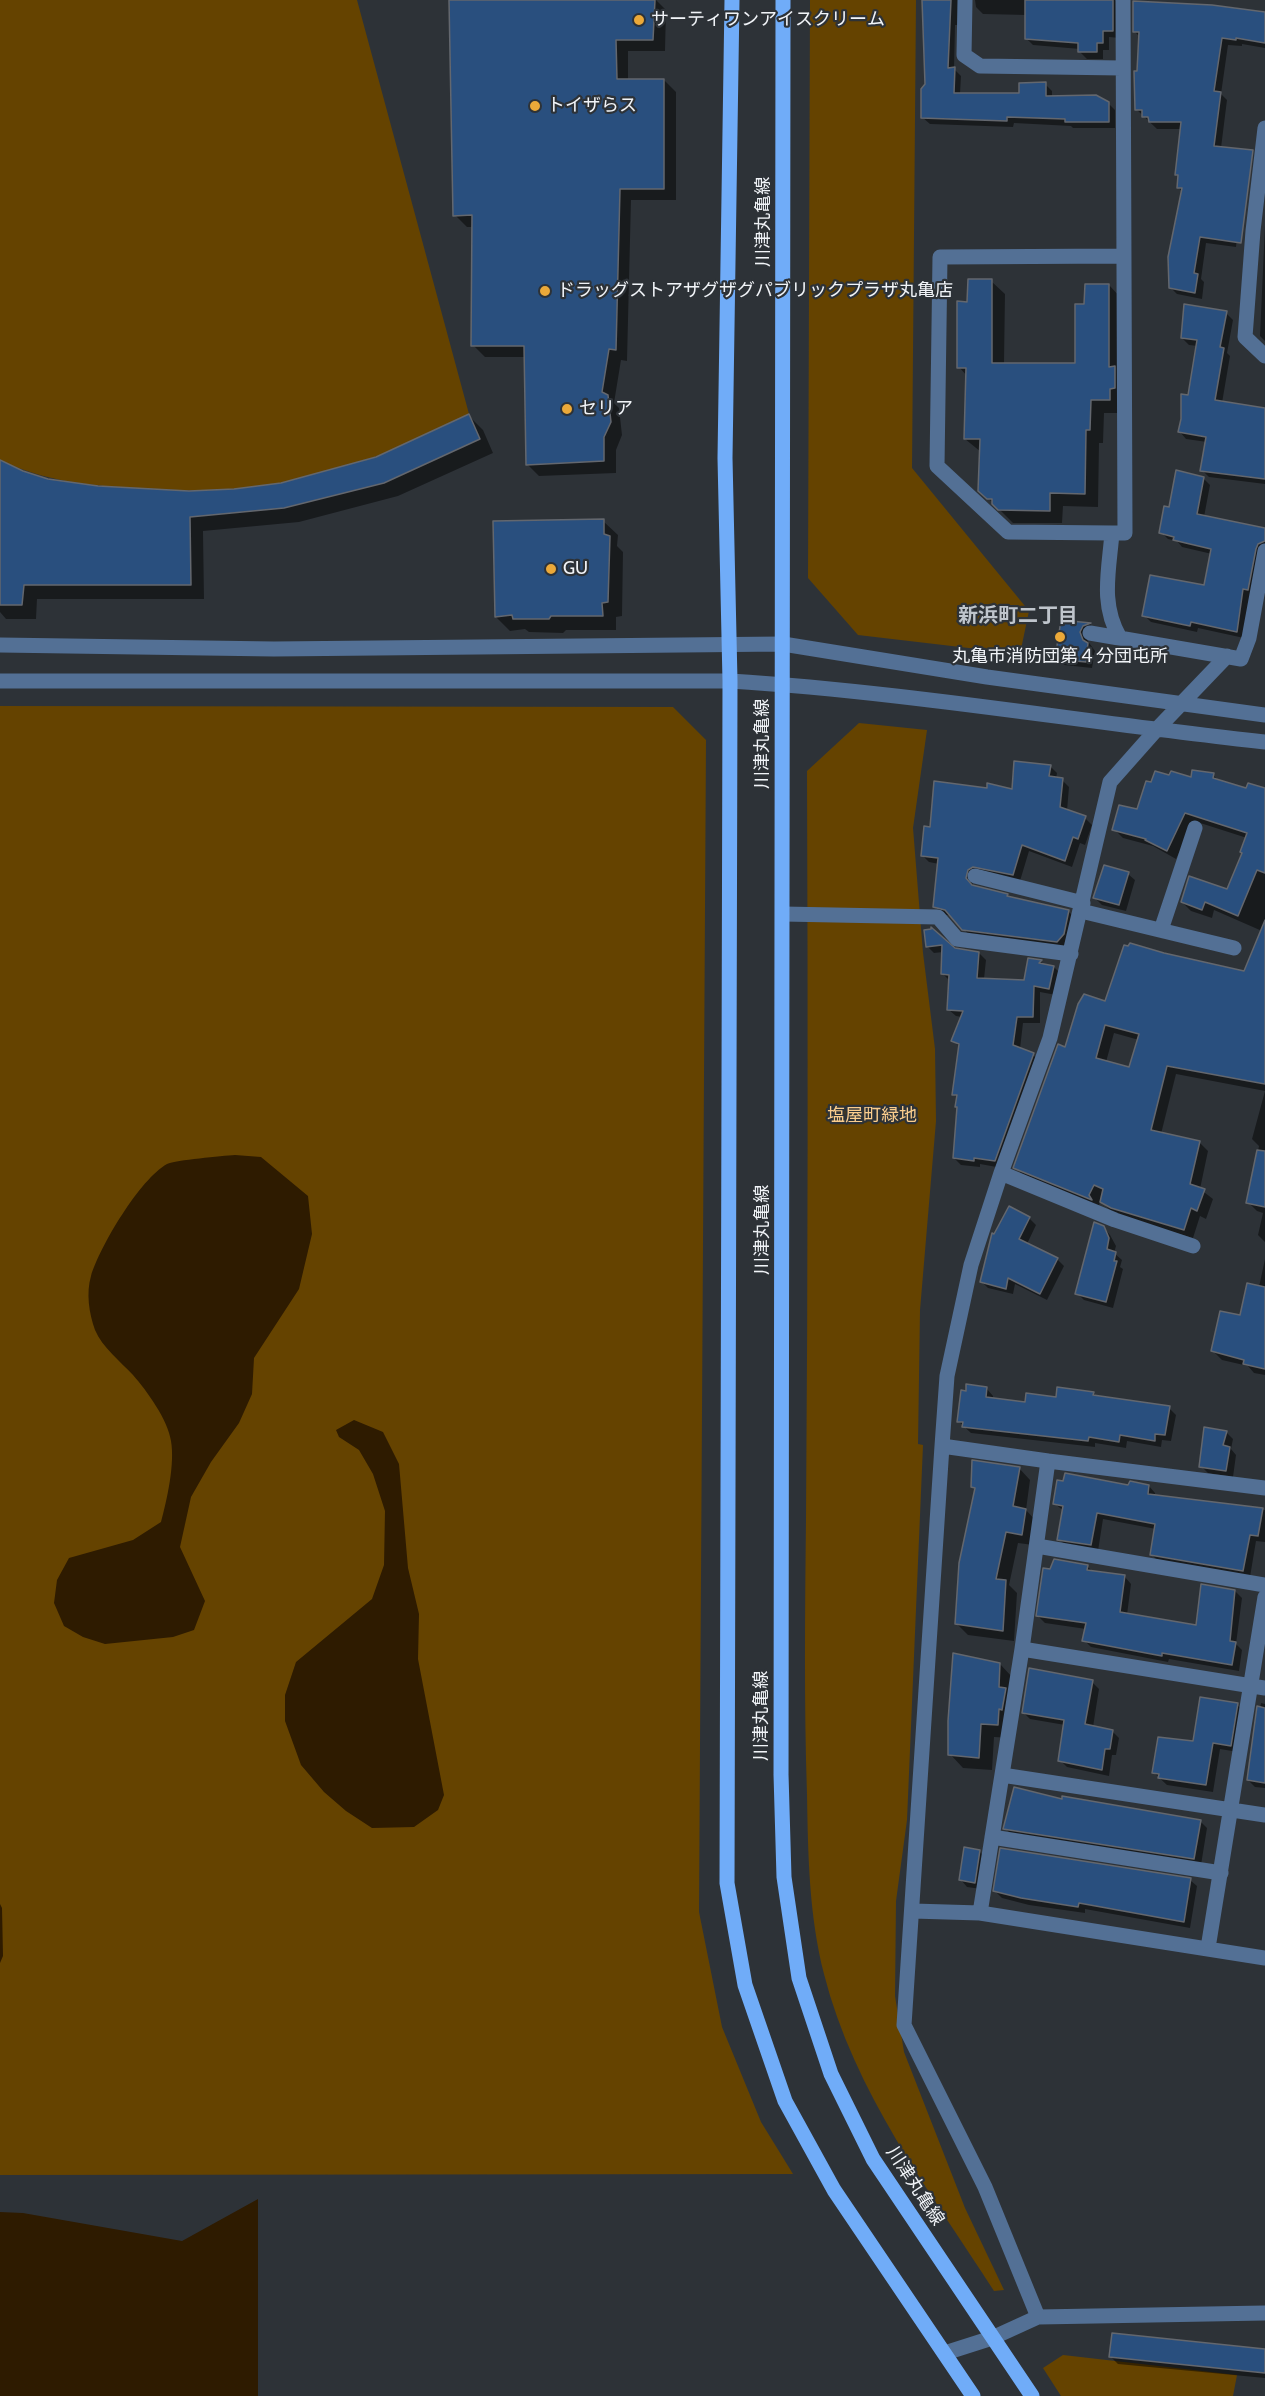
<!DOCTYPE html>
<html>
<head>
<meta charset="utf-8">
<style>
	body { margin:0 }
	canvas { display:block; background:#2d3237 }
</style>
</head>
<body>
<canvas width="1265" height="2396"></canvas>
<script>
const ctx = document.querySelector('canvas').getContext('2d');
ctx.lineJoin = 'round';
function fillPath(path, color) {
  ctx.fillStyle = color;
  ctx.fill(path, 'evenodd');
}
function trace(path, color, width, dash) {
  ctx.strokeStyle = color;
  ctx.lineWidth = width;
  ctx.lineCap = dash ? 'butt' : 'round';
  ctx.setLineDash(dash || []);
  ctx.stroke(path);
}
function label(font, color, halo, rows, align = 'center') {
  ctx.font = font + ' Cabin,"Noto Sans JP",sans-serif';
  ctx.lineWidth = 4.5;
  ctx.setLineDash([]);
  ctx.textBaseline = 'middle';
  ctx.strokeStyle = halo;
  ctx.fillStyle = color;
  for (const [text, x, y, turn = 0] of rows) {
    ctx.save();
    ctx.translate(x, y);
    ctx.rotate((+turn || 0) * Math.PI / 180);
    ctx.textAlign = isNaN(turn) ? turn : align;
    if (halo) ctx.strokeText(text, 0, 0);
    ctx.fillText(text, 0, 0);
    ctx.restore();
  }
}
const green = new Path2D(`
	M0,0h357l112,414c-31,15 -62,33 -95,43 -30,10 -61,19 -92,26 -48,10 -97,8 -145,5 -48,-2 -93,-7 -137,-28z
	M810,0h106l-4,468 117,143 -9,43 -162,-19 -50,-57z
	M0,706l673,1 33,33 -7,1172 23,115 39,95 32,52 -793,1z
	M859,723l68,7 -14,98 10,125 12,96 1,72 -16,189 -2,134 5,1 -16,375 -11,81 -1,95 9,56 61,156 39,82 -10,1c-65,-101 -140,-199 -170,-317 -15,-59 -16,-119 -17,-180 -3,-92 -2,-183 -1,-275 2,-250 2,-499 1,-748z
	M1063,2355l174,20 -4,21h-172l-18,-28z`);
const water = new Path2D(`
	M235,1155l26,2 47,39 4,38 -13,55 -45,69 -2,36 -13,29 -28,39 -20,35 -11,50 25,54 -11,29 -21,7 -68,7 -22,-7 -19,-11 -10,-23 3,-23 12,-22 64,-18 28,-18c6,-22 14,-58 10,-81 -3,-21 -24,-50 -38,-66 -12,-13 -31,-28 -38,-45 -6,-17 -9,-37 -4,-54 9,-30 49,-97 76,-112 9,-4 55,-8 68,-9z
	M354,1420l29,12 16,32 9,104 11,46 -1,45 26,136 -6,15 -24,17 -42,1 -26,-17 -22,-19 -23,-27 -16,-44v-26l11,-33 76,-63 12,-34 1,-54 -12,-37 -14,-24 -20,-13 -3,-7z
	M0,1904l2,4 1,48 -3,7z
	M258,2199v197h-258v-184l23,1 159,28z`);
const shadow = new Path2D(`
	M451,0h205l10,10 -1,41h-37v30l36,-1 12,12v108h-45l-4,161 -6,-1 -7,43 5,5 3,27 -6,15v23l-77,3 -12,-12 -1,-107h-41l-12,-12 1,-118h-7l-12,-12z
	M923,0h44l-9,25h-3l-1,44 7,7 -1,18 60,1 25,-11 7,7v6l56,6 7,7v18h-42l-2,-2 -57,-3 -1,4 -83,-3 -7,-6 4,-34z
	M975,0h140l3,3 2,35 -11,-1v13h-6v9h-16l-7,-7v-3l-47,-4 -7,-7v-23l-43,-1 -7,-7z
	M1134,3l97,4 34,6v35l-23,-4v2l-14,-1 -7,49 6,6 -6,48 24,9 -9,90 -30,-4 -5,36 3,3 -2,17 -25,-5 -7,-7 12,-95 -3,-4 1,-10 -4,-3 6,-46h-25l-21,-20 4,-72 -6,-6z
	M1265,225v116l-5,-5z
	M991,281l14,13 -1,70h72l10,-59 23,-20 13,14 1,114h-19l-1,30h-4l-1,64 -35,-1 -1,17h-49l-33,-33 1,-38 -16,-13 2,-63 -8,-9 10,-64z
	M1226,313l7,7 -6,33 3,3 -8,47 43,7v74l-56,-7 -7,-7 5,-28 -21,-3 -6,-7 9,-35 9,-51 -9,-1 -7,-7z
	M469,416l14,14 10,23 -95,43 -99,26 -96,9 1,68h-167l-1,20h-30l-6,-7v-150l23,11 24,7 79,11 63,2 45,-2 47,-6 95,-27z
	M1203,478l7,7 -6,32 61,12v24l-21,85 -46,-10 -1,4 -46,-10 -7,-7 62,-29 6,-32 -30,-7 -5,-6 -9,-2 -7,-7 9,-23z
	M603,521l15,14 -1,11 6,6 -1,64 -6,1v13h-50l-3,3 -34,-1 -4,-3 -15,2 -14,-14z
	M1062,621l28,3 6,6 -6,3 -3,7 8,11 -3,17 -28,-3 -7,-7z
	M1050,766l7,7 -1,6 6,1 7,7 -2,24 18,7 7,7 -7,20 -5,-2 -8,24 -43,-16 -9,30 -48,1 1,5 34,9 3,2 58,13 7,7 -11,31 -94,-13 -18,-20 -10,-2 -7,-7 4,-43 -10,-2 -7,-7 9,-27 82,-37z
	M1213,775l7,7 27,8h18v452l-7,-7 5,-22 -6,-2 -9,-9 11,-56 -7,-7 13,-48 -89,-17 -15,60 38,8 9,9 -8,38 13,10 -7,20 -6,-3 -7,22 -71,-21 -11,-6 -11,-11 -1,7 -75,-31 -9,-9 51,-118 40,-46 58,-49 81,18 17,-41 -48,-21 -2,8 -21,-7 -9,-9 46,-11 15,-37 4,-16 -53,-17 -18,38 -23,-13 -30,-8 -9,-9 24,-18 14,-27 18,-7 22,2zM1114,1033l25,7 -9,29 -24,-7z
	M1128,874l7,6 -9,31 -24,-6 -7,-7z
	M933,928l18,19 28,6 7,7 -2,19 41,2 4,-21 12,1 4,5 9,1 7,7 -5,21 -16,-3v31h-17l-3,26 13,6 7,6 -38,107 -22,-4v3l-19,-2 -7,-7 4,-60 -4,-4 6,-47 -7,-6 9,-24 -6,-1 -7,-6v-30l-7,-7 1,-21 -9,1 -7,-7 -2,-15z
	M1009,1208l21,11 6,6 -9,19 30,15 7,7 -17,34 -32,-16 -2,10 -25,-6 -7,-7 14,-46z
	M1103,1227l7,8 6,11 -2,7 8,7 -2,7 3,2 -10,39 -29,-8 -7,-7z
	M1265,1259v116l-11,-2 -6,-7 -26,-6 -9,-9 29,-34 17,-30z
	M987,1389l6,7v4l33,3 67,-10 4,4 72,11 7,7 -5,26 -9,-1 -1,7 -34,-6 -1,7 -31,-5v4l-124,-14 -13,-12z
	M1226,1432l7,7 -2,10 5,6 -3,22 -25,-4 -7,-7z
	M1019,1468l11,12 -4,30 11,12 -4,23 -15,-2 -9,42 8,8 -3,48 -46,-6 -12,-12 20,-133 -4,-4z
	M1129,1486h20l6,7v4l110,13v32l-9,-1 -6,36 -91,-15 -7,-7 4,-26 -53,-10 -5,32 -32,-5 -7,-7 5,-28 -9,-7z
	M1087,1566l7,7 31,4 6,7 -4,31 70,12 38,-36 7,7 -6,46 6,6 -3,21 -70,-12 -1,3 -77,-15 -7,-7 2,-11 -41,-6 -7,-7z
	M1000,1664l13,14 -2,60 -17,-1 -2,33 -29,-2 -13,-14z
	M1092,1682l7,7 -6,38 19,4 7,7 -3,17h-4l-3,21 -42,-9 -7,-7 5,-35 -35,-6 -7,-7z
	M1261,1703l4,1v84l-10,-1 -7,-7z
	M1237,1705l7,6 -6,41 -18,-3 -7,43 -46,-7 -14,-13 41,-29z
	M1063,1801l137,20 7,7 -6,37 -189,-30 -7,-7z
	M979,1851l7,7 -5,31 -14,-2 -6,-7z
	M1190,1880l7,6 -7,42 -105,-19v4l-56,-8 -27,-7 -7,-7z
	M1265,2350v28l-147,-14 -7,-7z`);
const building = new Path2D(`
	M449,0h206l-2,40h-37l1,39h47v110h-44l-4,161 -7,-1 -7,43 6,3 3,27 -7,15v24l-78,4 -2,-119h-53l1,-131 -19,1z
	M922,0h29l-3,68 7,-1 -1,26h65v-10l27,-1v14l50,-1 13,7v20h-44v-3l-58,-2v4l-86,-3v-29l4,-5z
	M1025,0h88v31h-10v12h-6v9h-19v-9l-53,-4z
	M1133,1l79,4 53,7v31l-29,-5v2l-14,-2 -8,53 7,1 -7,54 39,4 -12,93 -41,-6 -6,36 4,1 -3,19 -26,-5 -1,-31 14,-69h-5l1,-13h-3l6,-53h-32l-1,-5h-6v-7h-7l-1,-39h3l2,-39h-6z
	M968,279h24v84h83v-59h9l1,-20h24v83l6,-1v22l-5,1v11h-19l-1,30h-4l-1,64 -35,-1v18l-52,-1 -6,-6v-5h-5l-9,-8 2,-52h-16l2,-71h-9v-67l10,1z
	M1184,304l43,7 -7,36 4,1 -9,52 50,8v71l-65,-8 6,-34 -28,-5 3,-13v-25l7,1 9,-55 -16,-2z
	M469,414l11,25 -96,44 -100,25 -94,9 1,68h-167l-2,20h-22v-145l23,11 25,8 50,7 91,5 45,-2 47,-6 95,-26z
	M1176,470l28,7 -7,37 68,14v13l-7,3 -2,5 -8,41 -5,-1 -6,43 -46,-10 -1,4 -48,-10 8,-41 54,10 7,-36 -38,-9 1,-3 -15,-4 5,-27 5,1z
	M604,519v15l6,2 -2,66 -6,1 1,13h-52l-2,3h-36l-1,-4 -17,2 -2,-96z
	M1061,620l30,3 -8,3 -3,6 3,8 5,3 -2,19 -31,-3z
	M1014,761l37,4 -2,11 14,2 -3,29 26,9 -8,23 -5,-2 -8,24 -43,-16 -9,30 -40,-8 -5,3 -2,8 6,7 36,9 -1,2 62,14 -5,24 -7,8 -95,-12 -17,-20 -12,-3 5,-49 -17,-2 3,-30 6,1 4,-46 53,7v-5l25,6z
	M1192,770l22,3 -1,5 33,10 2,-5 17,5v85l-8,-3 -19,46 -33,-14 -3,8 -21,-8 8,-26 38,13 15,-36 -2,-1 7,-19 -62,-20 -18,38 -22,-11 1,-1 -34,-9 7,-25 18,4 9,-28 5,1 4,-11 14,4 2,-4 20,6z
	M1104,865l25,7 -10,33 -26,-7z
	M1265,920v164l-98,-18 -16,64 49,11 -10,43 15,5 -8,22 -6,-3 -7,22 -73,-22 -11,-6 3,-13 -9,-4 -5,10 3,5 -79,-32 45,-124 7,3 13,-43 6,-10 21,7 19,-56 4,1 2,-3 34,10 80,18zM1105,1025l34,9 -10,33 -33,-9z
	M931,927l24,21 24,4 -2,26 47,2 4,-22 14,2 -3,3 15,3 -5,23 -15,-3 -1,31h-16l-4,28 21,8 -39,108 -21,-3v3l-21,-3 4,-51h-2l2,-12h-5l7,-51 -8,-3 12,-30 -16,-1 2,-35 -8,-1 1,-29 -16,2 -2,-17 7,-1z
	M1257,1150l8,1v56l-19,-4z
	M1009,1206l21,11 -11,22 39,19 -18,36 -32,-16 -2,11 -26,-7 12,-49 2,1z
	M1094,1222l10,4 5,12 -2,11 9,3 -2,9h3l-11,41 -31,-8z
	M1247,1283l18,4v82l-22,-5 1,-4 -33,-9 9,-40 20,4z
	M966,1384l21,3 -1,10 39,5 1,-9 30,4 1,-10 37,5 -1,3 77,11 -5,29 -10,-1v7l-35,-6 -1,7 -30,-5 -1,4 -126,-14 1,-5h-6l4,-32 5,1z
	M1204,1427l23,4 -4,14 7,2 -4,24 -27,-4z
	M972,1460l48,7 -7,39 13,3 -4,26 -16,-3 -10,47 10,1 -3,51 -48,-7 4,-61 16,-75 -4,-1z
	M1065,1473l63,12 2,-4 19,4 -1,9 115,14 -5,28 -8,-1 -7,36 -93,-16 5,-31 -58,-11 -6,32 -34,-5 6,-34 -10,-2 4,-24 6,1z
	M1054,1559l34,6 -1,5 38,5 -5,37 76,13 5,-41 34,6 -5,51 6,1 -4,23 -70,-12v3l-80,-15 4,-18 -50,-7 7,-48 7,1z
	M953,1653l47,10 -1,24 7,1 -4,22 -3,-1 -1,16 -17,-1 -2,34 -31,-3v-34z
	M1029,1668l64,12 -8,44 28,6 -3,19h-5l-3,21 -44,-9 6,-41 -42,-7z
	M1200,1697l38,6 -7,43 -18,-3 -7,42 -48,-7 1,-4 -7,-1 6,-36 35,4z
	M1257,1706l8,2v75l-18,-3z
	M1014,1787l48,12v-3l139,24 -7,39 -191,-30z
	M964,1847l16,3 -5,33 -16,-3z
	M1000,1848l191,30 -7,44 -105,-19 -1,4 -57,-9 -28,-7z
	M1112,2333l153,16v24l-156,-16z`);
const minor = new Path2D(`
	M965,0l-1,55 16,11 142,2
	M1265,128l-12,103 -8,106 20,19
	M1112,533l-104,-1 -71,-66 3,-209 183,-1
	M1090,633l151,26 8,-21 16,-87
	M1120,638c-20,-34 -11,-67 -8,-105h13l-2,-533
	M0,645l274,4 509,-5 204,33 278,38
	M0,681h730c179,11 357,42 535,61
	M975,876l108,27
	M1081,911l153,37
	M783,914l155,3 19,22 114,15
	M1161,930l34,-102
	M1001,1173l114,47 78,26
	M942,1446l5,-70 24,-111 30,-92 49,-135 60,-256 47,-53 70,-73
	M1037,1546l228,39
	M1022,1649l243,39
	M1002,1775l263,40
	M992,1837l229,36
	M913,1911l67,2 285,45
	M980,1913l42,-264 26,-188 217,27
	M1208,1948l57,-351
	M1038,2317l-53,-130 -81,-162 38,-579 106,15
	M945,2353l47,-15 46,-21 227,-4`);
const major = new Path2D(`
	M732,0l-7,458 5,223 -3,1202 18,102 40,116 49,89 139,206
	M783,0l-2,1774 3,103 15,101 32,96 42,85 159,237`);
const markers = [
	[639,20,6,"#eba939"],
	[535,106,6,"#eba939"],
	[545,291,6,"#eba939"],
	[567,409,6,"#eba939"],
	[551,569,6,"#eba939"],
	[1060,637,6,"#eba939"]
];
const poiNames = [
	["サーティワンアイスクリーム",651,20],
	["トイザらス",547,106],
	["ドラッグストアザグザグパブリックプラザ丸亀店",557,291],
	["セリア",579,409],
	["GU",563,569],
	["丸亀市消防団第４分団屯所",1060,657,"center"]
];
const streetNames = [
	["川津丸亀線",764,222,-90],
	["川津丸亀線",763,744,-90],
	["川津丸亀線",763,1230,-90],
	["川津丸亀線",762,1716,-90],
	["川津丸亀線",915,2186,57]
];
const parkNames = [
	["塩屋町緑地",872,1116]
];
const neighbourhoodNames = [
	["新浜町二丁目",1018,616]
];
fillPath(green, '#654300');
fillPath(water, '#2e1b00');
fillPath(shadow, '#0007');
fillPath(building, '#294f7e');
trace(building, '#63676e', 1.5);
trace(minor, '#537095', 15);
trace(major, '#70acf8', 15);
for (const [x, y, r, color] of markers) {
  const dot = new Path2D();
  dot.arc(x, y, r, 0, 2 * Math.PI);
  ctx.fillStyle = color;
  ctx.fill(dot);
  trace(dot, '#2d3237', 2);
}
label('18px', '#f1f4f8', '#2d3237', poiNames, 'left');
label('18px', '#f1f4f8', '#2d3237', streetNames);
label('18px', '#facd8d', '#2d3237', parkNames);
label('bold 20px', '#bfc5cc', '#2d3237', neighbourhoodNames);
</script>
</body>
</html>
